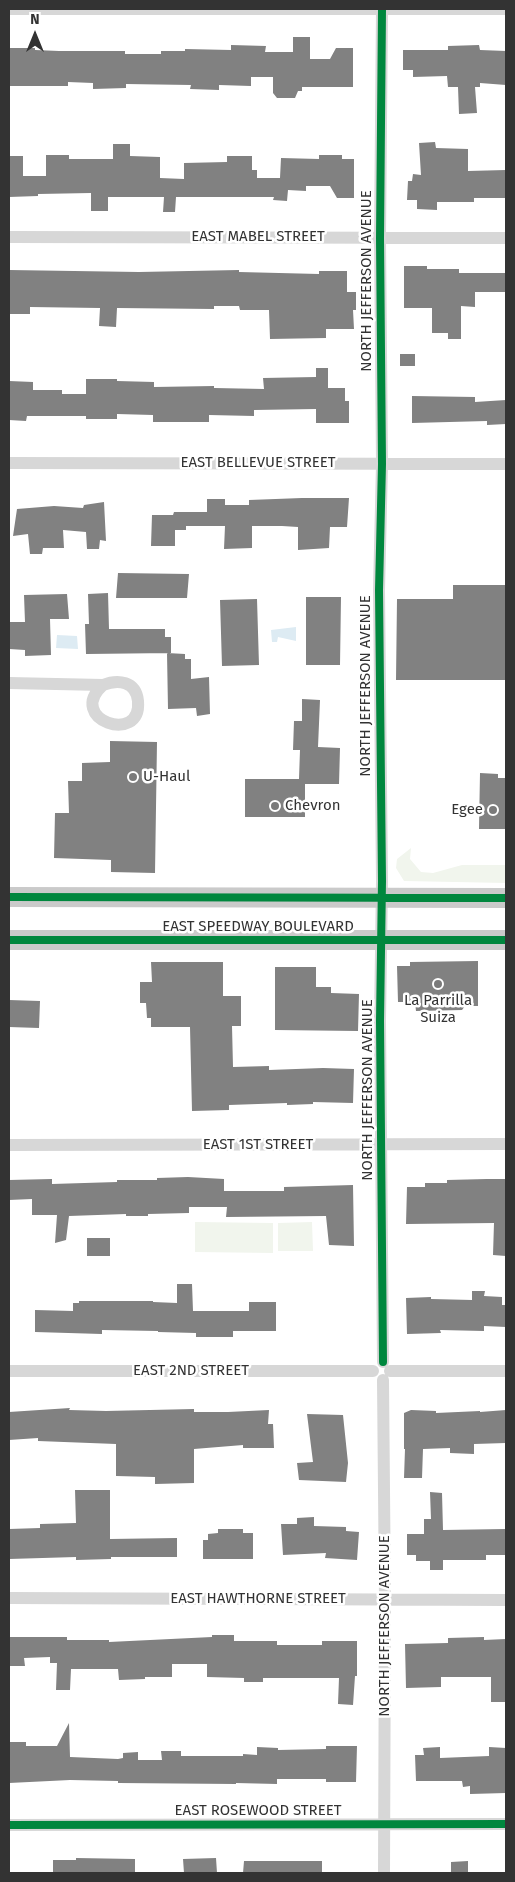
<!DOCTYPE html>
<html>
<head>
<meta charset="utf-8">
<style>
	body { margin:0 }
	#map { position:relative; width:515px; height:1882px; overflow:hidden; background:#fff; font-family:"Fira Sans",sans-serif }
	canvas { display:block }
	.frame { position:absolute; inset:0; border:10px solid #333; pointer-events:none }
	.north { position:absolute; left:10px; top:10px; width:50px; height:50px; -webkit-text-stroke:4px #fff; paint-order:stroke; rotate:0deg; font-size:14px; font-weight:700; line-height:20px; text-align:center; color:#333 }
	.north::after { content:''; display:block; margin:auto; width:18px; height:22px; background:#333; clip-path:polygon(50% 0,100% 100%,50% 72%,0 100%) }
</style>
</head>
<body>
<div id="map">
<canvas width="515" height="1882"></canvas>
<div class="frame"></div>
<div class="north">N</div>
</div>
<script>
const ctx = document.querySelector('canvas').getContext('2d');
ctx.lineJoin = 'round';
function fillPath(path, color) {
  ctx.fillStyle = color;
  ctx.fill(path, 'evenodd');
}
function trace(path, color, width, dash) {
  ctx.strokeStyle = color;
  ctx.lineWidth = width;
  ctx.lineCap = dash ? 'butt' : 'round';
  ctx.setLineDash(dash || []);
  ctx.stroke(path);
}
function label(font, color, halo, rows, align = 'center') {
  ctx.font = font + ' "Fira Sans",sans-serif';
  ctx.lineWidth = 5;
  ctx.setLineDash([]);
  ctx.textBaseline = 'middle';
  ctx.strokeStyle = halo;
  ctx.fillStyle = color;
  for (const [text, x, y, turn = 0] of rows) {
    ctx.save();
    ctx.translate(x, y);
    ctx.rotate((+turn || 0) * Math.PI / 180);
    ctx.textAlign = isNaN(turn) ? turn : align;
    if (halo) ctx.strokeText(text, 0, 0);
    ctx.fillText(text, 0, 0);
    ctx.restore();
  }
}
const green = new Path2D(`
	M411,848l-1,11 11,13 12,1 29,-8h44v18l-102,-2 -8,-13 1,-9z
	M195,1222l78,1v30l-78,-1z
	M312,1222l1,29h-35v-28z`);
const water = new Path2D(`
	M296,627v14l-18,-4 -1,5h-5l-1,-12z
	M57,635l20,1 1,13 -22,-1z`);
const building = new Path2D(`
	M293,37h17v22h20l6,-11h17v39h-51v4h-4l-3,7h-18l-4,-5v-16h-22v9l-32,-1v5l-29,-1 1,-4 -65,-1v4l-33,1v-6l-25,-1v4h-59v-38h26v2l24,1h66v3h36v-3h24v-2l46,1v-5l35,1 -1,6h28z
	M479,45l1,5 26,1v34l-26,-2v4h-5l2,26 -18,1 -1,-27h-10l-1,-11 -34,1v-7h-10v-20h45v-4z
	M435,142l1,6 32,1v22l38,-1v28h-32v4h-37v8l-20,-1v-9h-10l1,-19h4l1,-7 8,1 -2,-32z
	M113,144h17v12l30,1v21l24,1v-16l43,-1v-6h25v14h5v8h23l1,-20 38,1v-4h23v4h12v39h-17l-7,-12h-24v5l-18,-1 -1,11 -14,-1 1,-3h-98l-1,15h-12l1,-15h-56v14h-17v-18l-53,1v2l-29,1v-41h14v20h23v-21h23v4h44z
	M404,266h23v3h32v4h47v19h-31v15l-14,-1v33h-13v-6h-16v-25h-28z
	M9,270l130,2 100,-2v2l80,2v-3h28v21h9v18h-3l1,19h-28v9l-56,1 -1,-29h-29l-1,-4h-25v3l-97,-1 -1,19 -17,-1 1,-18 -70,-1v7h-21z
	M400,354h15v12h-15z
	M316,368h12v20h17v13h4v22h-33v-14l-62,1v6l-45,-1v7h-56v-7l-36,-1v5h-31v-3h-59l-1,5 -17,-1v-39l24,1v8h29v4h24v-15h31v2l37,1v5l60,-1v2l50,1 -1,-11 53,-1z
	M412,396l63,1v5l31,-2v24l-19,1v-4l-75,2z
	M302,498h47l-2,29h-17l-1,21 -31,2v-23l-16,-1h-30v22l-28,1 1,-23h-39v4h-11v16h-24l1,-31h21l1,-3h33v-13h18v6h24v-5z
	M104,502l2,39 -6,-1 -1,9h-12l-1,-17 -23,-2 1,18h-21l-1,6h-12l-2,-20 -15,2 4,-27 37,-3 29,2 1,-3z
	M118,573l71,1 -2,24h-71z
	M453,585h53v95h-110l1,-81h56z
	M108,593l1,36h56v8h6v16l-85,1 -1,-30h4l-1,-30z
	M67,594l2,25h-19l1,36 -26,1v-6l-16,-1v-27h16l-1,-27z
	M306,597h35l-1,68h-34z
	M257,599l2,66 -37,1 -2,-66z
	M167,653l18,1v5h6v20l18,-2 1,37 -13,2 -1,-8 -28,1z
	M302,699l18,1 -2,47 22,1 -1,36h-34v33h-60v-38h54l1,-29h-7l1,-29h8z
	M110,741l47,1 -2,131 -44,-1v-12l-57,-2 1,-45h14l-1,-32h14v-18l28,-1z
	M480,773l18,1v4h8v51h-27z
	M478,961v45h-13l-3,4 -46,1 -1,-9h-17l-1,-36h13v-4z
	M151,962h72v34h18v30h-9l1,41 36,-1v4l54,-2 31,1 -1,34 -40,-1v2l-26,1v-2l-58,2v5l-37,1 -2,-84h-39v-9h-4l-1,-15h-6v-21h12z
	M275,967h41v20h15v6l28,1 -1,37 -83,-1z
	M9,1000l31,1 -1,27 -30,-1z
	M188,1177l36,2v12h60v-4l69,-2 1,61 -25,-1 -3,-29 -100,1 1,-10h-38v6l-41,1v2h-22v-2l-57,2 -3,24 -11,3 2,-28h-25v-16l-23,1v-20l43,-1v5l65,-2v-2h40v-2z
	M487,1179h19v77l-13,-1 1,-32 -88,1 1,-37h18v-4h22v-3z
	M87,1238h23v18h-23z
	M177,1284h15l1,27h56v-9h27v29h-43v6h-37v-4l-38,-1v-1l-56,-1v4l-67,-2v-22l38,1v-8h6v-2h74v1l24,1z
	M472,1291h13l-1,5 18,1v8h4v22l-22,-1v5l-44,-1 1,3 -34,1 -1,-36 25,-1v2l41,1z
	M70,1408l-1,2 37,1 88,-2v3h34l41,-2 -1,14h5l1,24h-31v-3l-49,4v34l-39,1v-7l-39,-1v-32l-78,-3v-3l-29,2v-28z
	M411,1410l25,1v2l44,-2v1l26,-2v33l-32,1v10l-24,-1v-5l-27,1 -1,29h-18l1,-29h-1v-36z
	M307,1414l36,1 5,48 -2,19 -47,-2 -2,-17 16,-1z
	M75,1490h35v49l67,-1v19h-66v2l-35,1v-3l-67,2v-30l31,-1v-4l36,-1z
	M430,1492l12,1 1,37 63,-1v26h-20v5h-43v10h-13v-9h-14v-6h-9v-21h17v-15h7z
	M314,1517v9l32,1v4l13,1 -2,28 -32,-2 1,-5 -43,2 -2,-31h16v-6z
	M218,1529h25v4h10v26h-50v-19h5v-6l10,-1z
	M212,1635h22v6h43v4h45v-4h35v35h-2l-2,29 -15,-1 1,-26h-76v4h-19v-4l-37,-1v-13h-35v13h-27v2l-26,1 -1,-11h-47l-1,21h-14l1,-27h-7v-6l-26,1 1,8h-16v-29h58v3h42v2l103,-5z
	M484,1637v3l22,-1v63h-15v-25h-50v10l-35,1 -1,-44 43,-1v-5z
	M69,1723l1,34 48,2 5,-1v-5l15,-1v8h24l-1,-9h20v5h62v-2l14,1v-8l21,1v2l48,-1v-3h31l-1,36h-30v-3h-49v5l-41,-1v1l-118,-1v-2l-48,-1 -61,3v-41h17v4h31z
	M440,1747v11l49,-2v-9l17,1v45l-36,1v-8l-7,1 -1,-6h-46l-1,-26h9l-1,-7z
	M76,1858l59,1v14h-82v-13h23z
	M216,1858l1,15h-33l-1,-14z
	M244,1861h78v12h-79z
	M468,1861v12h-17v-11z`);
const street = new Path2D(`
	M9,9h497
	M382,9l-2,229 2,226 -3,126 3,291 -2,140 3,341
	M9,237l497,1
	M9,463l497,1
	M9,683l94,2c15,-6 33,-4 35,16 4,45 -73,18 -35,-16
	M9,1145l497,-1
	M9,1371h364
	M390,1371h116
	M383,1380l2,220 -1,273
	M9,1598l497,2
	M9,1825l497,-1`);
const primary = new Path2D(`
	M9,897l497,1
	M9,940h497`);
const cycleway = new Path2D(`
	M382,9l-2,229 2,226 -3,126 3,291 -2,140 3,341
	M9,897l497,1
	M9,940h497
	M9,1825l497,-1`);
const markers = [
	[133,777,5,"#7a7a7a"],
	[275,806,5,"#7a7a7a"],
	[493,810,5,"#7a7a7a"],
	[438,984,5,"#7a7a7a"]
];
const streetNames = [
	["EAST MABEL STREET",258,237],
	["NORTH JEFFERSON AVENUE",367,281,-90],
	["EAST BELLEVUE STREET",258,463],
	["NORTH JEFFERSON AVENUE",366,686,-90],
	["EAST SPEEDWAY BOULEVARD",258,927],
	["NORTH JEFFERSON AVENUE",368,1090,-90],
	["EAST 1ST STREET",258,1145],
	["EAST 2ND STREET",191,1371],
	["EAST HAWTHORNE STREET",258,1599],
	["NORTH JEFFERSON AVENUE",385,1626,-90],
	["EAST ROSEWOOD STREET",258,1811]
];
const poiNames = [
	["U-Haul",143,777],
	["Chevron",285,806],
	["Egee",483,810,"right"],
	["La Parrilla",438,1001,"center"],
	["Suiza",438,1018,"center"]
];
fillPath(green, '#f1f5ed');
fillPath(water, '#ddebf3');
fillPath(building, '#818181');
trace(street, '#d7d7d7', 12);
trace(primary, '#cacaca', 20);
trace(cycleway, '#00873e', 8);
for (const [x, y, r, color] of markers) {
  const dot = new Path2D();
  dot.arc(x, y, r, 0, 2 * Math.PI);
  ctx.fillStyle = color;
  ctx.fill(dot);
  trace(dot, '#fff', 2);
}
label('15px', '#333', '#fff', streetNames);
label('15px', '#333', '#fff', poiNames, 'left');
</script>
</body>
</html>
